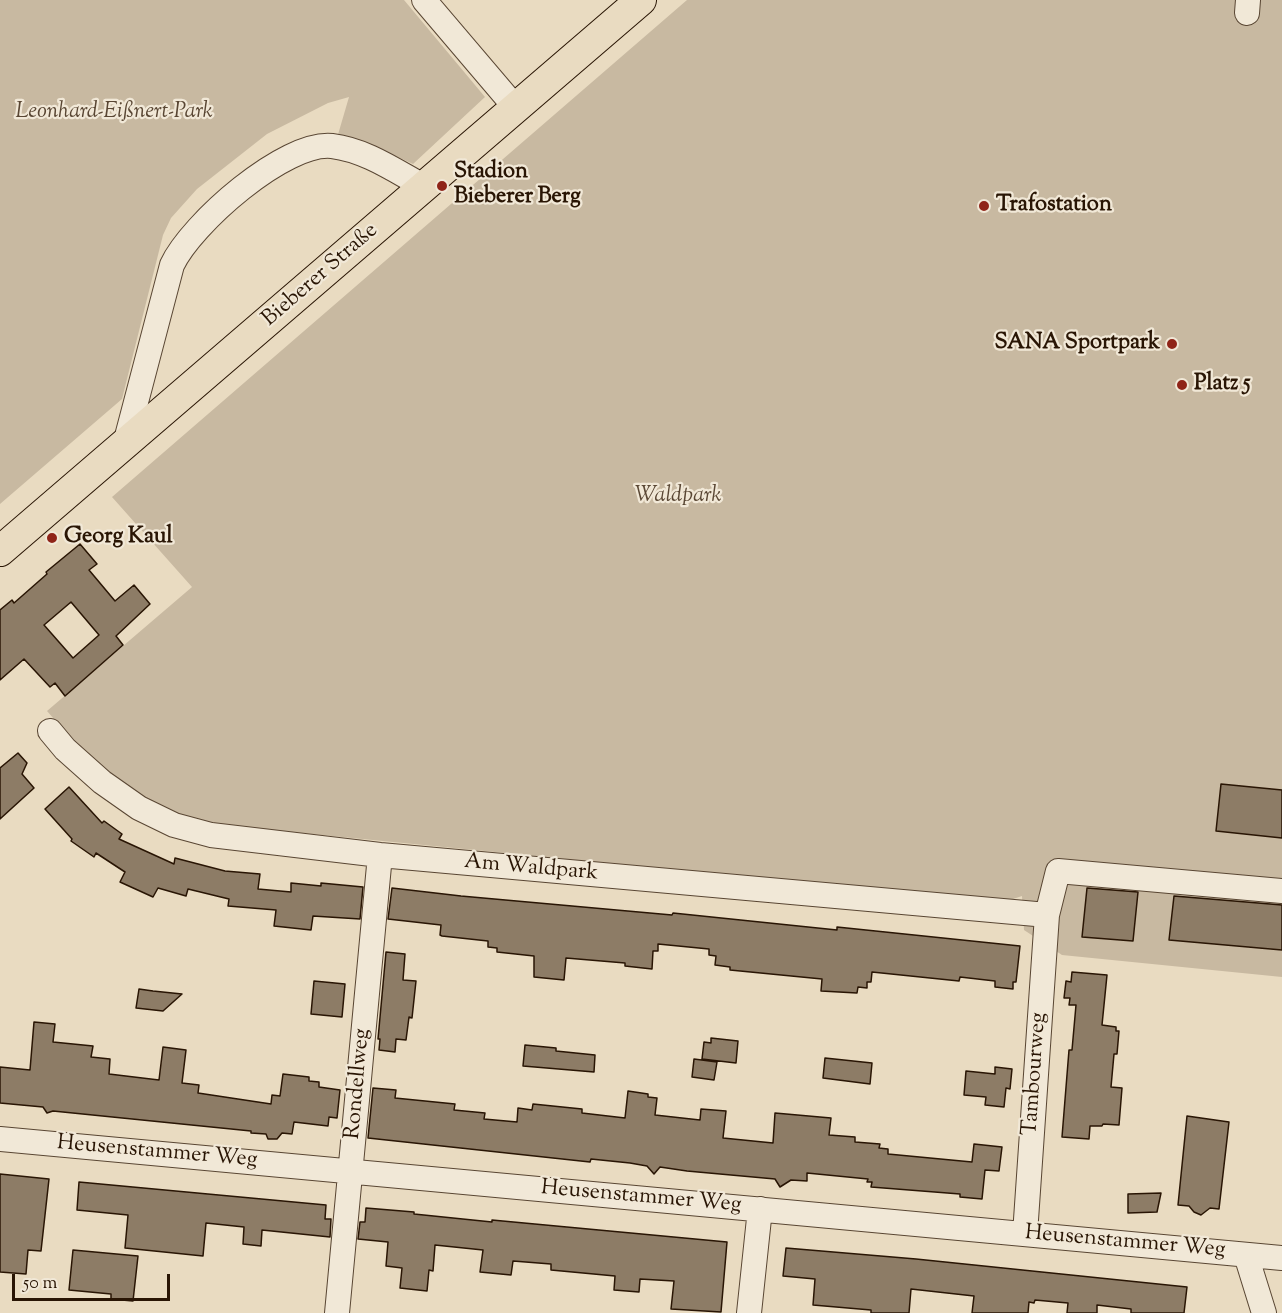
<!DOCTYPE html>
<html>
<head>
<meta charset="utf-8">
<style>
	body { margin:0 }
	#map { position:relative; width:1282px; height:1313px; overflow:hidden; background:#e9dbc1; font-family:"Sorts Mill Goudy",serif }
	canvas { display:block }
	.scale { position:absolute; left:12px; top:1274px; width:158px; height:27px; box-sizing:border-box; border:3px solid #291504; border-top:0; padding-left:8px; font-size:18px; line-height:21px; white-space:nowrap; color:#291504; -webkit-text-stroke:4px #f1e8d7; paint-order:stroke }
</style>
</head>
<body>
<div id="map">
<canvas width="1282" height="1313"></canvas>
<div class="scale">50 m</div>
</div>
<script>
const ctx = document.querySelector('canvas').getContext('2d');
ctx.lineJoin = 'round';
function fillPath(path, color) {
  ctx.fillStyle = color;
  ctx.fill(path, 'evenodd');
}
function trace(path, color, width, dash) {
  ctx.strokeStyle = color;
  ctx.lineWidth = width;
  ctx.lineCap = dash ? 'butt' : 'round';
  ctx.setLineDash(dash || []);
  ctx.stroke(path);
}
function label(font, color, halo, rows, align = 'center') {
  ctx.font = font + ' "Sorts Mill Goudy",serif';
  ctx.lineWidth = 4.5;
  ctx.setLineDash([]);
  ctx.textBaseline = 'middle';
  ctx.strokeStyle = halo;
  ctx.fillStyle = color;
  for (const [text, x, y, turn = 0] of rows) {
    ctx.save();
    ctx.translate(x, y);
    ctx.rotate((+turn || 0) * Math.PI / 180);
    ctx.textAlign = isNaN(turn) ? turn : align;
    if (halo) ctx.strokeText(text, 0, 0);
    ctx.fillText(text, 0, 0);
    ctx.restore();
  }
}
const green = new Path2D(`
	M0,0h404l81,97 -72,67 -39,-18 -37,-8 12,-41 -21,6 -61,31 -70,55 -26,29 -8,17 -41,164 -122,105z
	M687,0h595v977l-220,-22 -38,-25 -2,-34 -18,6 -774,-76 -39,-7 -42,-16 -60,-44 -42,-48 145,-124 -80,-90z`);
const building = new Path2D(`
	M80,544l17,20 -8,6 26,31 19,-16 16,19 -34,32 7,9 -58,51 -10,-13 -5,4 -26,-28 -24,21v-70l12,-10 2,3 33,-29 -1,-2zM71,602l28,33 -26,23 -29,-33z
	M18,753l9,10 -5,11 12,14 -34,31v-51z
	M1221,784l61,6v48l-66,-7z
	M69,787l33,36 2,-2 18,13 -3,5 55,25 1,-6 50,13 35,3 -2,15 33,3v-9l30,3v-3l42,4 -3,32 -47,-3 -2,14 -37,-4 2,-16 -48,-4 1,-7 -41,-10 -2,7 -28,-8 -5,9 -33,-15 5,-10 -29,-19 -2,4 -23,-16 1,-2 -27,-30z
	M392,888l69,8 211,19 1,-2 164,17v-3l183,19 -4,36h-3v7l-18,-2v-6l-35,-4 -1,4 -87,-9 -1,10h-4v6l-9,-1 -1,6 -36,-2 1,-12 -92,-9v-3l-15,-2 1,-9 -7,-1v-6l-51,-5v7h-5l-1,18 -27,-3v-3l-59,-5 -2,22 -30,-3v-21l-37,-4v-4l-9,-1v-6l-46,-5 -2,-1 1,-10 -53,-6z
	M1087,888l51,4 -5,49 -51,-4z
	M1174,896l108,9v45l-113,-10z
	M386,952l19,2 -2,26 13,1 -4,37 -3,-1 -3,23 -10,-1 -1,13 -16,-2 1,-11h-2z
	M1072,972l35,3 -5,50 14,2v4h3l-2,23h-3l-3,33 11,1 -3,37 -16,-1 -1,2h-12l-1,13 -27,-2 7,-87h3l4,-45h-7l1,-7h-6l2,-17 5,1z
	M314,981l31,3 -3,33 -31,-3z
	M139,989l14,2 29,3 -19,17 -27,-3z
	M34,1022l21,2 -2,18 40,4 -2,11 19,2 -1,15 50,6 4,-33 23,3 -4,33 17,2 -1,8 73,11 1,-9 8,1 3,-22 26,3v4l10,1v5l21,3 -3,28 -8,-1 -1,9 -34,-4 -2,12 -10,-1 -5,6h-9l-2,-5 -15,-1v-2l-198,-20 -6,2 -4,-6 -43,-4v-36l30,3z
	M711,1038l27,3 -2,22 -34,-4 2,-17 7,1z
	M525,1045l31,3v3l39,4 -1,17 -71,-6z
	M825,1058l47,5 -2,21 -47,-6z
	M694,1059l23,3 -3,18 -22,-3z
	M995,1067l17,2 -2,20 -4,-1 -2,19 -19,-2 1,-8 -22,-2 2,-24 29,3z
	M373,1088l23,2 -1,8 60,6 -1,6 31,3 -1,6 33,3 1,-14 14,2 1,-6 49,5v4l43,5 3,-27 20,3v3l9,1 -2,17 45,5 1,-11 25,2 -3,27 50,5 2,-30 56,5 -2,17 26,2v5l25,2 -1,4 9,1v5l84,8 2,-18 28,3 -3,24 -14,-1 -3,29 -22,-2v-3l-89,-7 1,-5h-5l1,-3 -61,-6v8l-16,-1 -11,7 -5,-8 -88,-8 -27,-4 -6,7 -7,-8 -17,-3 -39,-4 -1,3 -222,-24z
	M1187,1116l42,6 -10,87 -9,-1 -9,7 -7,-3 -5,-6 -11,-1z
	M0,1174l49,5 -8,72 -13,-1 -2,24 -26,-2z
	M79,1182l247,23 -1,14h6l-1,18 -68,-7 -1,16 -18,-2 1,-17 -38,-4 -3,33 -78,-8 3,-33 -51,-5z
	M1161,1193l-4,19 -29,1v-19z
	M366,1208l48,4v2l78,8v-2l235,22 -6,70 -50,-3 3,-28 -34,-2 -1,13 -25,-2 1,-14 -64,-6v-6l-38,-3 -2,14 -31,-3 3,-22 -48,-5 -2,26 -4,-1 -2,21 -27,-3 2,-20 -16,-2 2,-24 -30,-3 2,-17h5z
	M786,1248l130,11 271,28 -3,26h-53v-4l-34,-4v8h-30l1,-10 -33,-3 -1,3 -5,-1 -1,11h-56l2,-17 -63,-7 -2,24h-38v-3l-58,-5 2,-26 -32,-3z
	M73,1250l65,6 -5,45 -22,-2v-5l-42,-4z`);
const minor = new Path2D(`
	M424,0l91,107
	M1247,13l1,-13
	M125,444l47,-179c19,-41 113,-124 160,-119 33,4 62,24 91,40
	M50,731l15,18 37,33 37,26 35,17 37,10 169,20 667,60
	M0,1139l1282,119
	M1025,1234l22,-319 11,-44 224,20
	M1246,1255l18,58
	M337,1313l43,-458
	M749,1313l11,-104`);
const major = new Path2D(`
	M0,551l641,-551`);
const markers = [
	[442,186,6,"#8f2418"],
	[984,206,6,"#8f2418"],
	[1172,344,6,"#8f2418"],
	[1182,385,6,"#8f2418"],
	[52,538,6,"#8f2418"]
];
const parkNames = [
	["Leonhard-Eißnert-Park",114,113],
	["Waldpark",678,497]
];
const poiNames = [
	["Stadion",454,173],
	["Bieberer Berg",454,198],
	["Trafostation",996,206],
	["SANA Sportpark",1160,344,"right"],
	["Platz 5",1194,385],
	["Georg Kaul",64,538]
];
const streetNames = [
	["Bieberer Straße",321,276,-41],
	["Am Waldpark",531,869,5],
	["Tambourweg",1036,1074,-86],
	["Rondellweg",359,1084,-85],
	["Heusenstammer Weg",157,1153,5],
	["Heusenstammer Weg",641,1198,5],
	["Heusenstammer Weg",1125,1243,5]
];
fillPath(green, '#c8b9a1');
fillPath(building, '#8d7c66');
trace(building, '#291504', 1.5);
trace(minor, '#594633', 26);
trace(major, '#291504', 32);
trace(minor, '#f1e8d7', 24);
trace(major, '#e9dbc1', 30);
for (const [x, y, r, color] of markers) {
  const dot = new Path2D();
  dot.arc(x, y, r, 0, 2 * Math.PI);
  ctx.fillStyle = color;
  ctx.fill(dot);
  trace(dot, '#f1e8d7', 2);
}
label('italic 22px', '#594633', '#f1e8d7', parkNames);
label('bold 22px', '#291504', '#f1e8d7', poiNames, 'left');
label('22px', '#291504', '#f1e8d7', streetNames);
</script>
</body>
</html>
